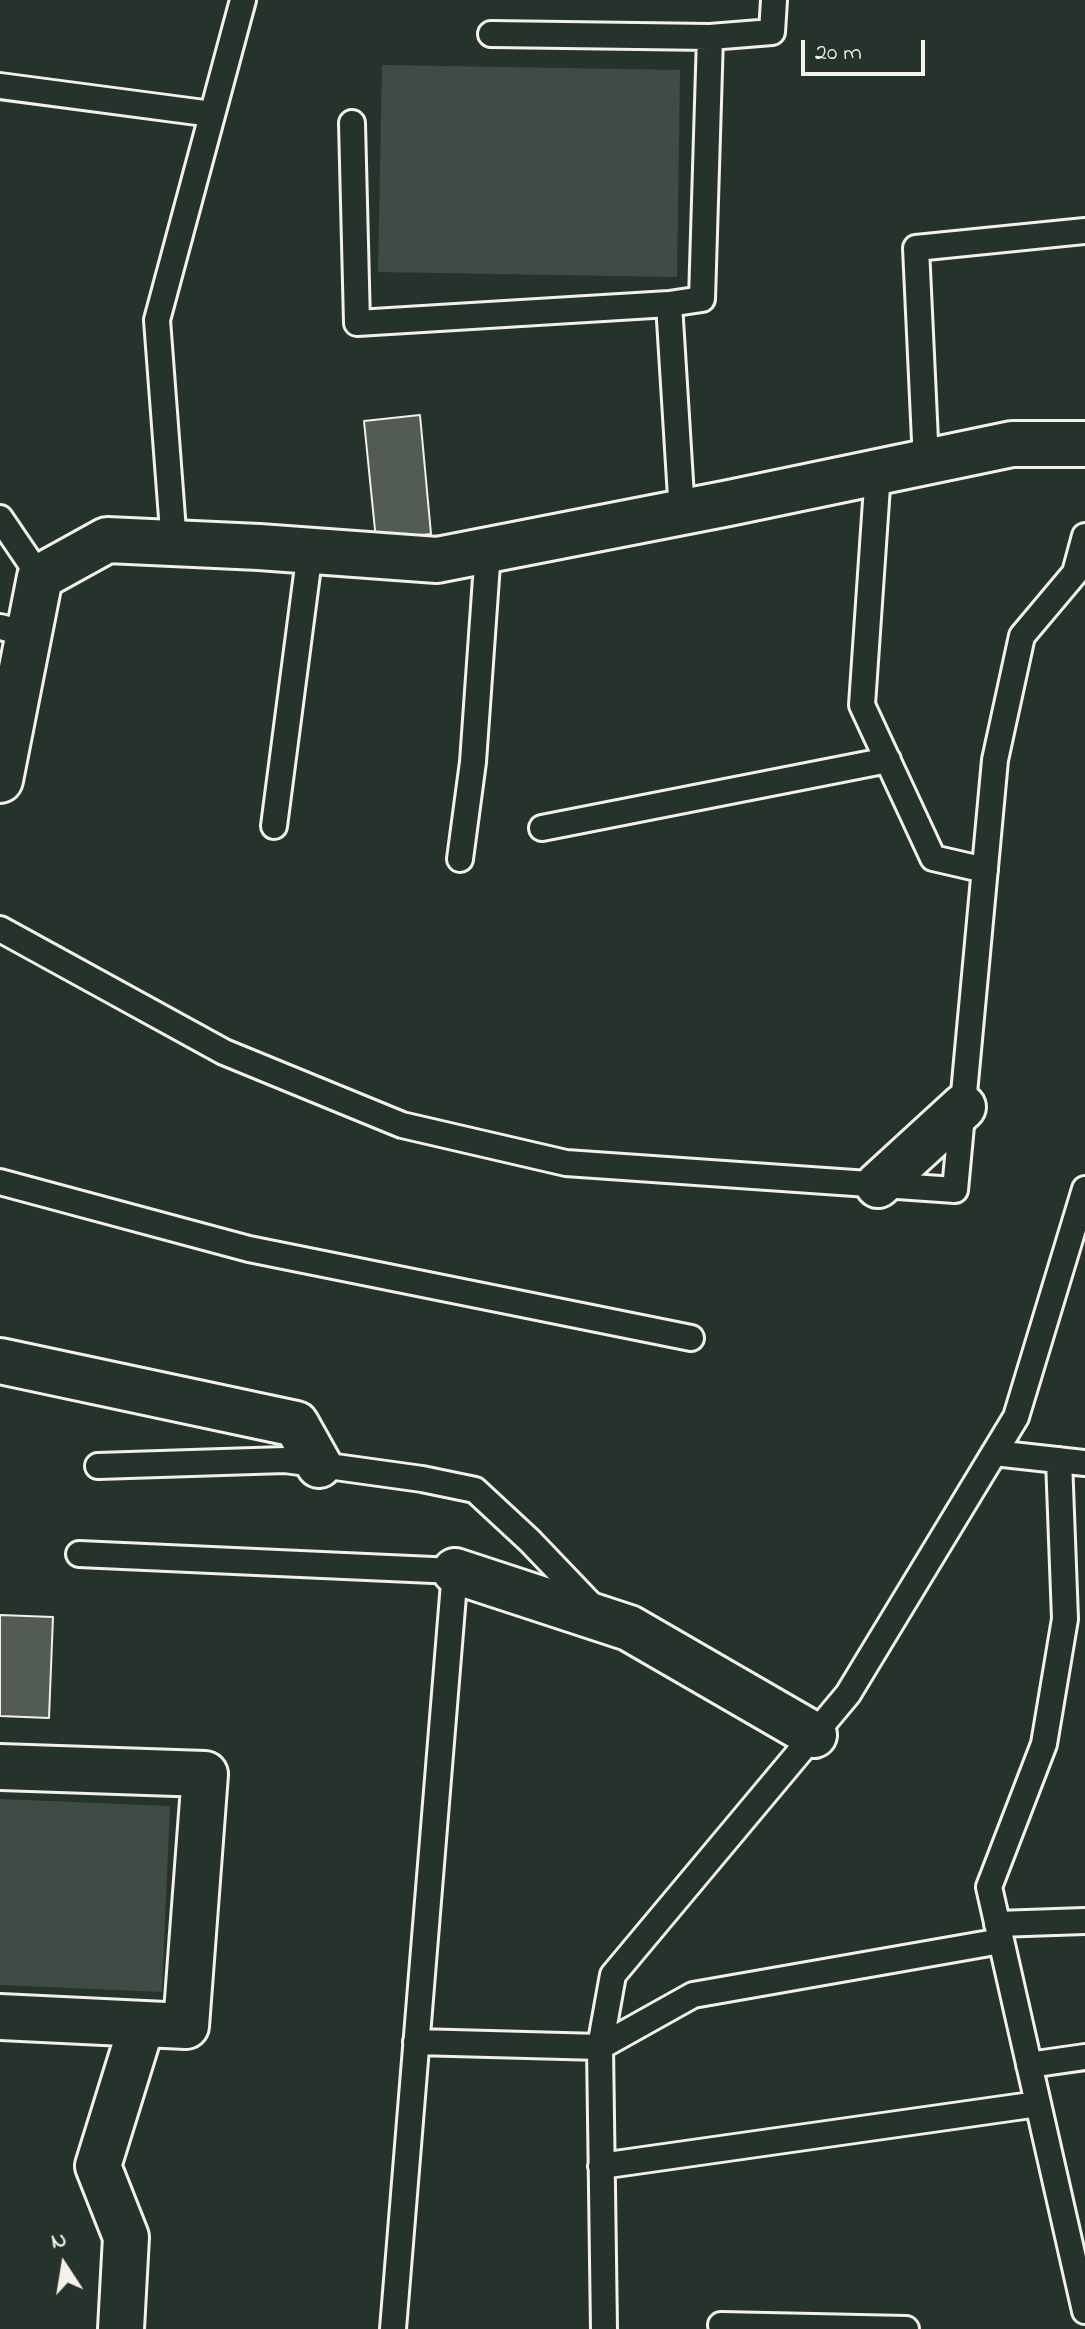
<!DOCTYPE html>
<html>
<head>
<meta charset="utf-8">
<style>
	body { margin:0 }
	#map { position:relative; width:1085px; height:2329px; overflow:hidden; background:#26332d; font-family:"Indie Flower",sans-serif }
	canvas { display:block }
	.north { position:absolute; left:24px; top:2225px; width:80px; height:80px; -webkit-text-stroke:6px #26332d; paint-order:stroke; rotate:348deg; font-size:22px; font-weight:700; line-height:32px; text-align:center; color:#f4f1e8 }
	.north::after { content:''; display:block; margin:auto; width:28px; height:36px; background:#f4f1e8; clip-path:polygon(50% 0,100% 100%,50% 72%,0 100%) }
	.scale { position:absolute; left:801px; top:40px; width:124px; height:36px; box-sizing:border-box; border:4px solid #f4f1e8; border-top:0; padding-left:10px; font-size:24px; line-height:28px; white-space:nowrap; color:#f4f1e8; -webkit-text-stroke:6px #26332d; paint-order:stroke }
</style>
</head>
<body>
<div id="map">
<canvas width="1085" height="2329"></canvas>
<div class="north">N</div>
<div class="scale">20 m</div>
</div>
<script>
const ctx = document.querySelector('canvas').getContext('2d');
ctx.lineJoin = 'round';
function fillPath(path, color) {
  ctx.fillStyle = color;
  ctx.fill(path, 'evenodd');
}
function trace(path, color, width, dash) {
  ctx.strokeStyle = color;
  ctx.lineWidth = width;
  ctx.lineCap = dash ? 'butt' : 'round';
  ctx.setLineDash(dash || []);
  ctx.stroke(path);
}
const green = new Path2D(`
	M382,65l298,5 -3,207 -299,-5z
	M0,1799l170,7 -8,186 -162,-7z`);
const building = new Path2D(`
	M420,415l11,119 -55,6 -12,-119z
	M0,1615l53,2 -4,101 -49,-2z`);
const lane = new Path2D(`
	M491,34l219,3 62,-5 2,-32
	M0,86l212,28
	M352,123l5,200 312,-19 33,-5 8,-262
	M669,304l13,209
	M926,462l-10,-214 169,-17
	M878,472l-16,233 71,153 52,12
	M0,518l40,59
	M174,544l-17,-224 86,-320
	M0,627l28,7
	M274,826l36,-275
	M542,828l346,-68
	M460,859l13,-97 15,-212
	M0,929l224,123 178,73 164,38 389,27 40,-430 27,-124 53,-63 10,-37
	M0,1182l249,67 442,89
	M994,1453l91,10
	M1059,1460l6,159 -21,125 -55,143 96,424
	M98,1466l187,-6 137,19 53,11 55,51 66,69
	M79,1554l376,17 -62,758
	M997,1924l88,-3
	M416,2042l184,5 93,-52 308,-54
	M1029,2065l56,-8
	M601,2166l437,-62
	M721,2325l185,4
	M604,2329l-4,-282 13,-72 235,-281 168,-277 69,-228`);
const street = new Path2D(`
	M0,780l40,-203 67,-37 152,7 178,13 292,-57 283,-59h73
	M878,1185l85,-78
	M0,1361l296,63 23,41
	M455,1571l174,57 185,107
	M0,1767l205,7 -19,252 -186,-9
	M121,2329l5,-92 -28,-71 44,-142`);
fillPath(green, '#414b45');
fillPath(building, '#525c55');
trace(building, '#f4f1e8', 2);
trace(lane, '#f4f1e8', 30);
trace(street, '#f4f1e8', 50);
trace(lane, '#26332d', 24);
trace(street, '#26332d', 44);
</script>
</body>
</html>
